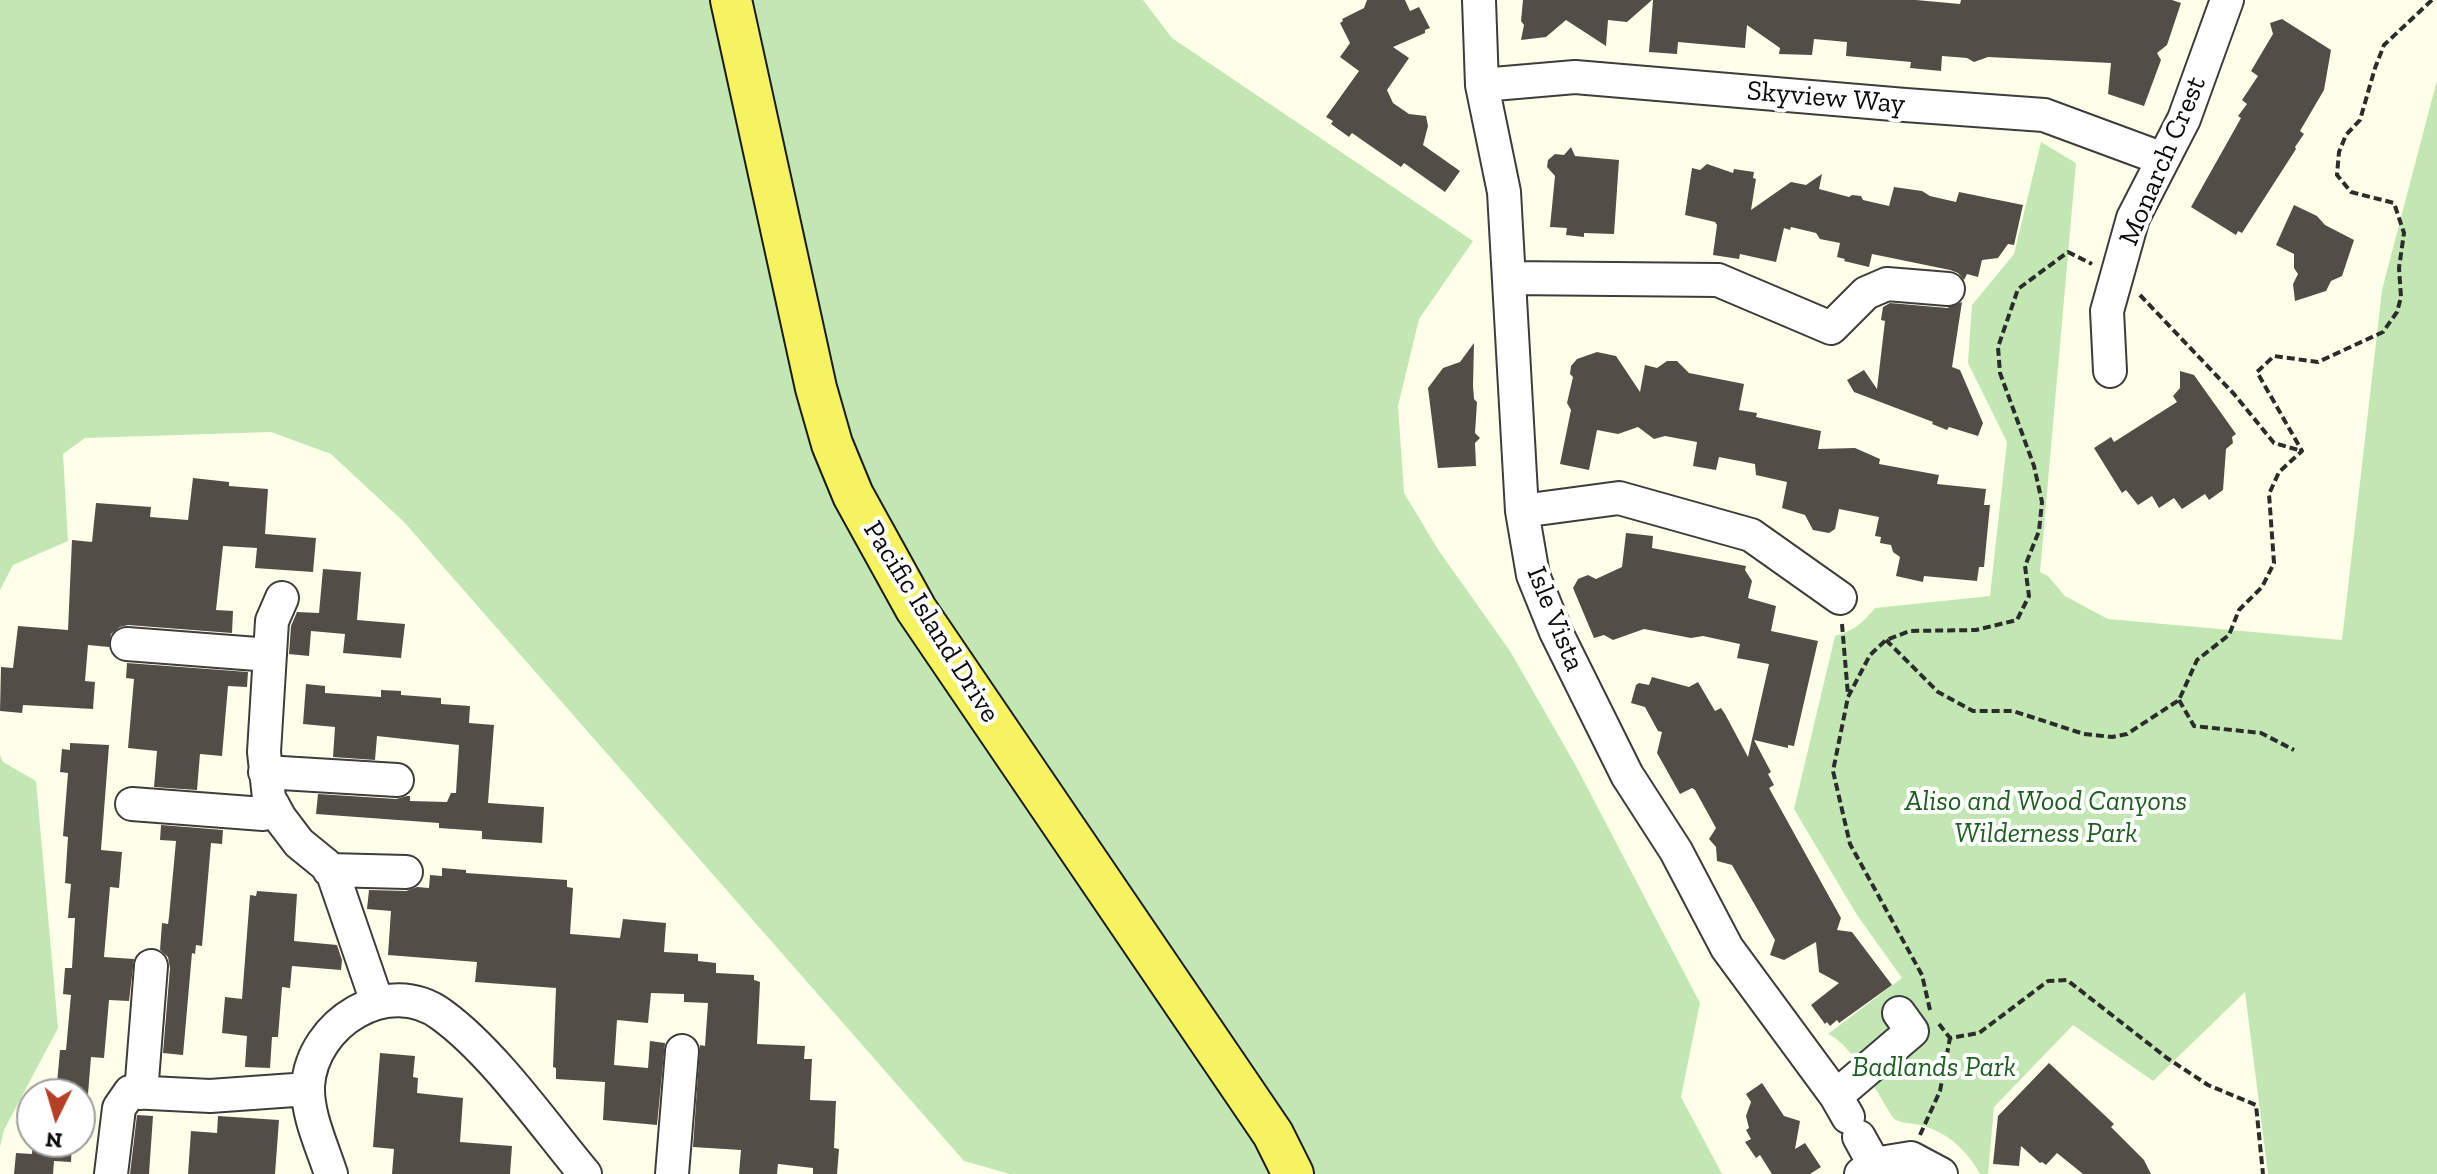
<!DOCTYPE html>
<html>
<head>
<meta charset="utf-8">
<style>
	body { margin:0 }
	#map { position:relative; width:2437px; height:1174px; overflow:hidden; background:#feffe8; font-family:"Zilla Slab",serif }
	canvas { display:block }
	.north { position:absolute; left:16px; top:1078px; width:80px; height:80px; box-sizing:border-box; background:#fff; border:2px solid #9d9d9d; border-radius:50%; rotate:185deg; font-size:22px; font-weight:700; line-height:32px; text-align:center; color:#0a0a0a }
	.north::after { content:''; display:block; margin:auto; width:28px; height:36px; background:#b64026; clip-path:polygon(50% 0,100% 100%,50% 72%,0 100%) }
</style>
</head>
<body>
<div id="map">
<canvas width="2437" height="1174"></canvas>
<div class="north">N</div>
</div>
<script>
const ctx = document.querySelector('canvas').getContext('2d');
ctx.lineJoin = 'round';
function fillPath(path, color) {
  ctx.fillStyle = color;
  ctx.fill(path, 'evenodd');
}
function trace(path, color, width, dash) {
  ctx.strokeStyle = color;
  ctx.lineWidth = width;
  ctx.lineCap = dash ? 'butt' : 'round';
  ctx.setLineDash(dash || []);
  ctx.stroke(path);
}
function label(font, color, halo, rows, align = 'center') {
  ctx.font = font + ' "Zilla Slab",serif';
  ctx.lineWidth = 8;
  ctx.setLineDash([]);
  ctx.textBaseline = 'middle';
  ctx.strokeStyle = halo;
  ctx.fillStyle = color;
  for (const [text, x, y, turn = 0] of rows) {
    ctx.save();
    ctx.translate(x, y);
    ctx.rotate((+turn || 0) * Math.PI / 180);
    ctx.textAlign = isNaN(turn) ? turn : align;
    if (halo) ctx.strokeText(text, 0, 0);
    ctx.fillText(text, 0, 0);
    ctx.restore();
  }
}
const green = new Path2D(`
	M0,0h1143l29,38 301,203 -54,78 -21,87 6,87 35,58 71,100 66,115 124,237 -19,94 41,77h-712l-46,-13 -560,-639 -73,-68 -60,-22 -186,6 -22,16 5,87 -55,24 -13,25z
	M2437,80v1094h-169l-23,-182 -92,89 -80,-56 -79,82 -6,67h-8c-12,-23 -34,-43 -60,-49 -10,-2 -18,-2 -26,-6 -15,-23 -41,-74 -66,-85l74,-56 -45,-63 -63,-106 41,-173c18,-5 28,-13 40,-28l115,-12 17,-154 -39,-79 4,-58 42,-51 27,-112 35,21 -36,409 8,4 17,20 43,23 234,21 40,-350z
	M0,755l3,7 33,19 22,247 -54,102 -4,17z`);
const building = new Path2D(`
	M1367,0h38l5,11 9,-4 11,21 -5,2v3l-32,14 16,11 -22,32 6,13 16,11 17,2 2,10 -5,19 37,26 -15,21 -41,-29 -3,4 -49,-34 -3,4 -18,-13 2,-3 -7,-4 33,-46 -19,-14 10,-14 -10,-20 3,-2 -1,-2 22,-11z
	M1523,0h129l-25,22 -19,-2 -2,26 -40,-26 -20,17 -25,3 3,-15 -3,-4z
	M1653,0h263l44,4 1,-4h211l9,3 -14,42 -10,8 4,7 -17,46 -36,-12 3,-31 -123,-6 -14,5 -7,-4 -25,-2 -1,15 -31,-3 1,-6 -65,-6 1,-14 -33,-3 -2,16 -33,-1 1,-6 -33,-23 -2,23 -67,-6 -1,12 -28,-2z
	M2282,19l49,31 -7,40 -24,41 4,3 -9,13 1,2 -54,84 -4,-2 -2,4 -45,-28 50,-89 -3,-2 9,-12 -5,-4 16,-24 -7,-5 22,-37 -3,-11z
	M1571,147l4,9 44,4 -5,74 -30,-1v4l-18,-2 1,-7 -17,-1 5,-51 -8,-9 1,-7 7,-6 9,1z
	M1707,164l26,9 1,-4 20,3 -1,6 3,1 -5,31 40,-28 15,3 16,-11 -3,15 30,8 3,-2 9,1 2,4 26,6 5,-19 28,4 8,5 26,6 3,-10 64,13 -9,40 -6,-1 -10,14 -16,2 -4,17 -11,-3 -3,6 -6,-7 -8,-3 -78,-16 -3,13 -25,-6 1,-2 -8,-2 3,-14 -20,-4 -4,-6 -25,-6 -1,3 -6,-2 -8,34 -36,-8 -1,5 -26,-4 4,-30 -2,-3 -30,-7 7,-47 8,2z
	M2294,205l23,11 8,9 29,15 -12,36 -11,5 -5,10 -31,10 -2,-17 5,-10 -4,-6v-14l-18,-9z
	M1962,302l-10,65 8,3 23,53 -5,13 -29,-9 -2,3 -15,-6 1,-2 -79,-30 -7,-12 17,-10 13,19 8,-68 -4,-1 2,-13 7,-4 57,5z
	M1474,343l-1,43 1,13 3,3 -2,31 5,5 -5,5 1,23 -38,2 -10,-80 15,-20 17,-6z
	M1597,352l19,4 24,36 5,-27 12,3 10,-7h10l12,12 55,11 -5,26 18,3 -1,4 65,14 -3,18 37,-1 25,11 -1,5 60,11 -2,9 49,5 -2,16h6l-6,62h-5l-2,14 -53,-5 -1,6 -27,-6 4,-19 -7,-5 -2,-7 -11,-2 1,-6 -6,-1 4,-19 -40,-8 -4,20 -6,4 -16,-3 -8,-15 -23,-7 5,-26 -31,-7 -1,-11 -36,-7 -3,13 -23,-4 4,-24 -32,-6 -11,3 -16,-12 -20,7 -21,-4 -8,40 -29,-6 11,-54 -4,-7 6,-26 -3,-3 1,-8 6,-7z
	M2180,371l14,4 42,59 -4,3 1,6 -7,6 -3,41 -14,10 -4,-6 -23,15 -8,-11 -15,10 -7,-12 -14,9 -12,-15 -4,3 -28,-45 17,-11 3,5 63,-40 -4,-6 7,-8z
	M193,478l36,4v4l39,3 -3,45 51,4 -3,34 -58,-4 2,-20 -34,-2 -7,64 17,1 -1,22 -104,-8 -8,2 -9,7 -2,13 -21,-2 -3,36 10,1 -2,27 -70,-4 -1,8 -22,-2 1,-44 12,1 5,-42 50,4 4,-90 20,2 4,-39 55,4 -1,10 38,3z
	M1626,533l27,3 -1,12 94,18 -1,4 7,11 -4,17 28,8 -5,25 47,10 -24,105 -6,-1v3l-34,-8 17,32 -3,2 6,11 -5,3 72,130 -4,12 15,2 40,53 -53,38 -2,-3 -7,6 -3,-4 -2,2 -14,-19 28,-22 -20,-11 -3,-30 -32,18 -14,-5 5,-15 -43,-75 -15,-4 -1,-14 -7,-8 7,-11 -21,-38 -3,-2 -12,6 -23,-41 5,-21 -4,-1 -13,-24 -14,-4 5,-18 3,-2 10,2 3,-8 37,10 9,-5 17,29 6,-3 4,6 23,43 21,-93 -32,-6 3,-14 -37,-8 -12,2 -47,-9 -31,11 -9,-5 -10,3 -21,-50 5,-9 10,-4 8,4 26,-12z
	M323,569l38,3 -4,48 48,4 -4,34 -58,-5 2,-19 -34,-3 -2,25 -20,-2 2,-28 6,-14 22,1z
	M127,663l121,9 -1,15 -19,-1 -6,70 -22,-2 -3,36 -43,-3 3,-36 -29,-3 6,-69 -8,-1z
	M306,684l19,2v7l56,4v-7l20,1v4l40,3v6l29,2 -1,17 25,2 -6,78 56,4 -2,36 -60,-4v-8l-43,-3v-5l-123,-9 2,-20 78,5 11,-3h3v5l37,1 4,-9h5l3,-48 -82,-9 -2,24 -42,-3 2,-30 -32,-3z
	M70,743l39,2 -8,105 21,2 -3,36 -9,-1 -6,70 30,2 -5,42 -20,-1 -5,58 -13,-1 -3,37h-32l4,-44h6l5,-55 -8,-1 2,-26h7l3,-50h-7l3,-34 -6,-1 3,-46 -5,-1 5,-63 -8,-1 2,-23 8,1z
	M161,825l62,5 -1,14 -11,-1 -9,103 -6,-1 -1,9 -3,-1 -9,102 -20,-2 7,-85 -2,-11 -8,-7 2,-27 6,1 1,-7 7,-76 -16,-1z
	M442,868l24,2v3l101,7v7l6,1 -3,46 50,4 3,-19 43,4 -2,29 34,2v7l18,2v10l38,2v5l6,2 -3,62 48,2 -1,13h8l-2,41 26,1 -2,47 5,1 -2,25h-24v-6l-35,-4 -1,10h-38l2,-24 -48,-3 7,-102 5,1 3,-43 -24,-1v-8l-33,-1 -3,30 -31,-3 -3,45 34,3 2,-27 15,2 -8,82 -54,-5 2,-38 -49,-3v-11l-3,-1 3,-79 -81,-6 2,-20 -89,-7 3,-44 -24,-2 2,-19 37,1 11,-4 12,1 1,-13 12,1z
	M257,891l40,3 -3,47 43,4 5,15 -1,10 -49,-4 -2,22 -8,-1 -4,50h-6l-2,31 -25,-1 2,-31 -25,-3 3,-36 17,2 8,-104 6,1z
	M380,1053l35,3 -2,21 5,1 -1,15 46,5 -3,44 52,4 -2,28h-118l2,-25 -21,-2z
	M2049,1063l65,61 -3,3 33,33 7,14h-68l-26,-21 -11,12 -4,-3 -2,1 -19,-17 -2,20 -26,-2 5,-48z
	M1762,1083l22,33 16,5 -5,28 10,-6 16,24 -11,7h-38l-12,-19 -4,3 -11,-16 6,-3 -5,-9 3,-2 -3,-12 5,-14 -5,-8z
	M137,1115l16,1 -4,58h-19z
	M218,1116l61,4 -4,54h-87l3,-43 26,2z
	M33,1142h39l-1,20 -17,-1 -1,13h-39l2,-21 16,1z`);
const path = new Path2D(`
	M2140,295l94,99 40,49 28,8
	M1842,624l6,71
	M1886,640l52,52 35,19h40l71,23 28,3 15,-3 52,-34 18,-40 32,-25 10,-25 23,-23 12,-24 -5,-69 10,-22 23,-21 -45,-79 17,-16 44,6 65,-30 14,-20 4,-15 -2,-29 5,-35 -10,-30 -43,-11 -14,-17 2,-23 7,-17 14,-15 15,-52 9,-23 48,-45
	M2179,700l15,26 67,7 33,17
	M1930,1010l-8,-35 -72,-131 -17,-73 15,-74 22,-42 16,-15 24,-9 66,-1 41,-10 12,-24 -4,-30 14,-35 3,-29 -8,-36 -34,-93 -2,-26 20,-58 50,-37 24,12
	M1939,1024l11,14 29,-5 69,-52 19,-1 100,78 41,27 48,20 7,69
	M1920,1135l20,-44 10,-53`);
const minor = new Path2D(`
	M1479,0l3,85 22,107 18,319 11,64 23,57 71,143 49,76 51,97 109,148 12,21
	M1482,85l93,-8 330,28 139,10 119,44
	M1509,278l209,2 113,48 35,-35 21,-9 61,5
	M2110,371l-3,-60 26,-93 51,-99 43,-119
	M1522,511l97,-13 132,37 89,63
	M282,598l-10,23 -8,131 5,46 11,20 19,25 27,22 7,9 44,128
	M127,644l143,11
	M265,772l132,8
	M132,804l131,10 10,-9
	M329,870l77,2
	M141,1093l10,-127
	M1836,1096l76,-65 -13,-18
	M1859,1137l15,27
	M111,1174l8,-66 11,-16 80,4 98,-7
	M331,1174c-9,-28 -24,-59 -23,-88 4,-63 80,-111 134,-71 51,37 102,110 143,159
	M672,1174l10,-123
	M1861,1174l13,-10 37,-6 30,16`);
const major = new Path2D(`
	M731,0l85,388 16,56 21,51 63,114 357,525 20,40`);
const streetNames = [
	["Skyview Way",1826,98,5],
	["Monarch Crest",2163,161,-67],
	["Isle Vista",1555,619,68],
	["Pacific Island Drive",931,622,58]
];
const parkNames = [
	["Aliso and Wood Canyons",2046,802],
	["Wilderness Park",2046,834],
	["Badlands Park",1934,1068]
];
fillPath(green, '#c2e7b3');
fillPath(building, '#524e47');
trace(minor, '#3d3d3d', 36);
trace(major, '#1b1b1b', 44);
trace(path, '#2c2c2c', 4, [8, 4]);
trace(minor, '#fff', 32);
trace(major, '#f6f360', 40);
label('28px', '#0a0a0a', '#fff', streetNames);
label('italic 28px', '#1d5f1e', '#fff', parkNames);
</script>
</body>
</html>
